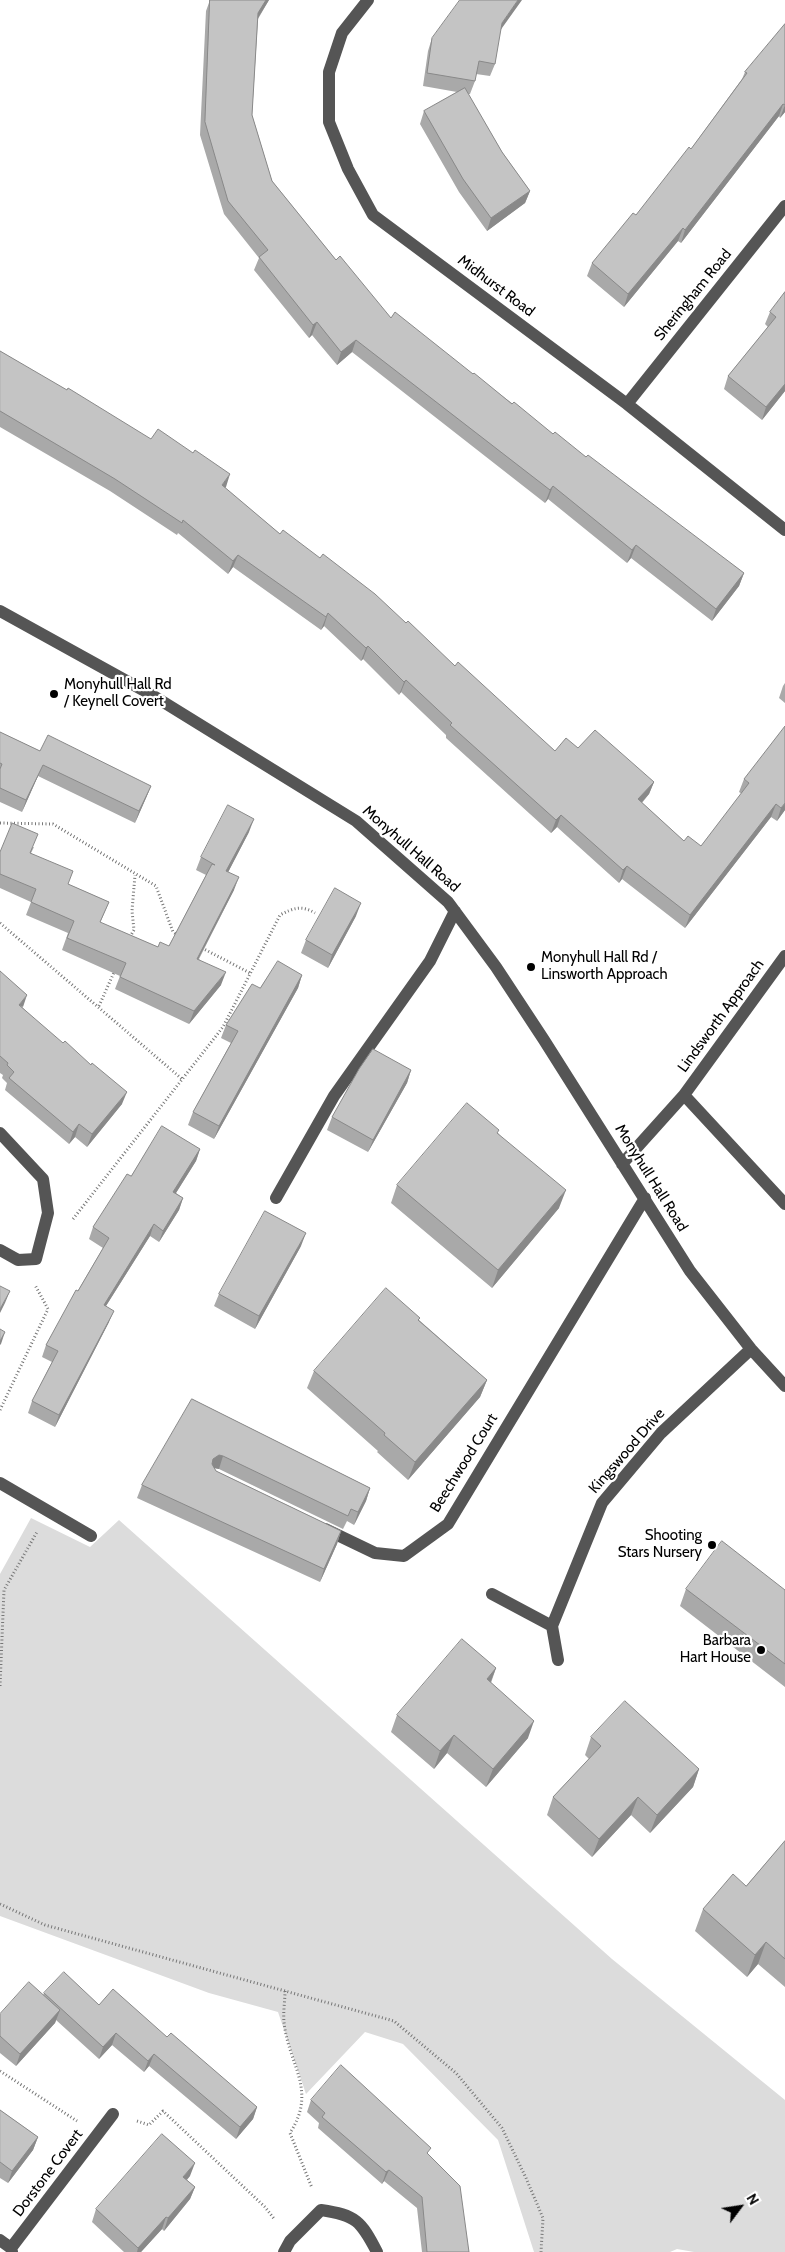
<!DOCTYPE html>
<html>
<head>
<meta charset="utf-8">
<style>
	body { margin:0 }
	#map { position:relative; width:785px; height:2252px; overflow:hidden; background:#fff; font-family:Cabin,sans-serif }
	canvas { display:block }
	.north { position:absolute; left:715px; top:2182px; width:50px; height:50px; -webkit-text-stroke:4px #fff; paint-order:stroke; rotate:59deg; font-size:14px; font-weight:700; line-height:20px; text-align:center; color:#000 }
	.north::after { content:''; display:block; margin:auto; width:18px; height:22px; background:#000; clip-path:polygon(50% 0,100% 100%,50% 72%,0 100%) }
</style>
</head>
<body>
<div id="map">
<canvas width="785" height="2252"></canvas>
<div class="north">N</div>
</div>
<script>
const ctx = document.querySelector('canvas').getContext('2d');
ctx.lineJoin = 'round';
function fillPath(path, color) {
  ctx.fillStyle = color;
  ctx.fill(path, 'evenodd');
}
function trace(path, color, width, dash) {
  ctx.strokeStyle = color;
  ctx.lineWidth = width;
  ctx.lineCap = dash ? 'butt' : 'round';
  ctx.setLineDash(dash || []);
  ctx.stroke(path);
}
function label(font, color, halo, rows, align = 'center') {
  ctx.font = font + ' Cabin,sans-serif';
  ctx.lineWidth = 4.5;
  ctx.setLineDash([]);
  ctx.textBaseline = 'middle';
  ctx.strokeStyle = halo;
  ctx.fillStyle = color;
  for (const [text, x, y, turn = 0] of rows) {
    ctx.save();
    ctx.translate(x, y);
    ctx.rotate((+turn || 0) * Math.PI / 180);
    ctx.textAlign = isNaN(turn) ? turn : align;
    if (halo) ctx.strokeText(text, 0, 0);
    ctx.fillText(text, 0, 0);
    ctx.restore();
  }
}
const green = new Path2D(`
	M31,1518l59,29 29,-27 493,439 173,141v152h-91l-17,-3 -7,3h-136l-36,-112 -95,-96 -38,-12 -59,62 -28,-82 -69,-19 -209,-77v-342z`);
const path = new Path2D(`
	M0,823l53,1 103,62 17,46 6,4
	M0,923l182,156
	M130,937l4,-7 -2,-19 3,-36
	M202,948l48,25
	M99,1006l16,-36
	M73,1219l150,-192 57,-112c13,-7 22,-10 35,-2
	M0,1410l48,-101 -13,-24
	M0,1686l4,-96 33,-58
	M0,1904l45,21 349,96 62,52 46,55 24,50 17,40 -2,34
	M285,1991c0,10 -2,21 -1,31 4,42 34,68 6,111l22,55
	M0,2071l77,50
	M137,2121l12,4 14,-14 102,96 10,13`);
const minor = new Path2D(`
	M368,0l-26,33 -13,39v50l19,47 25,46 254,189 158,126
	M627,404l158,-198
	M0,611l152,84 204,126 92,81 48,65 48,73 146,231 61,78 34,37
	M684,1095l101,109
	M0,1133l43,46 5,34 -12,46 -18,1 -18,-10
	M622,1164l62,-69 101,-139
	M276,1198l58,-102 96,-135 25,-50
	M0,1483l91,53
	M325,1529l50,24 29,3 44,-32 197,-326
	M492,1594l60,32 6,34
	M552,1626l50,-123 59,-70 90,-84
	M0,2240l11,8
	M12,2252l-1,-4 102,-134
	M284,2252l6,-11 31,-31c35,5 40,11 56,42`);
const wall = new Path2D(`
	M210,0h59l-11,19 -6,96 20,66 64,79 55,58 82,56 80,60 33,23 158,116 -5,13 -27,35 -81,-63 -4,5 -79,-64 -3,4 -193,-151 -15,13 -25,-30 -3,3 -55,-68 5,-12 -35,-44 -24,-79 6,-124z
	M785,24v88l-5,6 -1,-2 -98,127 -3,-2 -54,66 -37,-31 5,-13 44,-48 55,-66 51,-70 3,-7z
	M500,31l-5,33 -5,12 -14,-2 -1,7 -5,13h-2l34,58 28,39 -5,12 -38,28 -28,-39 -39,-68 4,-13 33,-19 -34,-6 5,-35 4,-13z
	M785,292v99l-23,29 -38,-31 4,-13 40,-49 -3,-3 5,-12z
	M0,351l225,137 55,46 126,89 49,43 100,85 23,-3 76,34 -5,12 -7,9 42,38 17,5 41,-52 -3,-2 5,-13 41,31 -8,11 -6,-4 -86,111 -63,-49 -3,4 -62,-56 -6,6 -105,-95v-3l-45,-43 -2,3 -36,-36 -2,2 -37,-35 -3,4 -88,-63 -5,7 -50,-41 -1,2 -67,-44 -110,-64z
	M785,683v20l-6,-5 4,-12z
	M0,732l40,19 111,35 -5,12 -11,25 -97,-47 -16,36 -22,-10z
	M249,832l-21,40 6,18 -35,69 22,26 -32,39 -74,-35 5,-13 -58,-26 6,-17 -42,-18 5,-13 -31,-14v-36l34,-5 -3,6 37,31 41,18 -9,21 58,24 11,-1 37,-71 -10,-5 5,-13z
	M356,916l-28,52 -27,-15 5,-13z
	M0,971l23,37 99,96 -35,43 -12,-10 -6,7 -64,-54 2,-7 -5,-5 1,-3 -3,-2z
	M302,975l-4,13 -84,151 -26,-14 5,-13 38,-69 -10,-5 5,-13 34,-37z
	M411,1070l-4,13 -39,69 -41,-22 5,-13z
	M498,1133l61,75 -67,80 -101,-85 6,-18z
	M200,1149l-4,12 -20,32 7,5 -4,12 -20,32 -9,-6 -44,70 3,16 -54,105 -27,-14 4,-12 20,-39 -10,-5 4,-12 57,-97 -14,-9 4,-12 38,-51z
	M301,1246l-46,83 -41,-23 5,-12z
	M419,1320l68,60 -7,17 -72,83 -31,-28 1,-1 -71,-63 7,-17z
	M192,1399l178,89 -4,13 -12,24 -7,-4 -4,8 -124,-60 -5,-1 2,3 125,60 -4,13 -17,38 -183,-84 5,-13z
	M686,1589l99,1v97l-105,-81z
	M496,1668l-5,15 37,55 -42,49 -39,-34 -13,16 -43,-37 6,-17z
	M591,1737l108,32 -6,18 -43,46 -19,-18 -39,42 -45,-42 6,-18 36,-38 -4,-4z
	M785,1841v146l-27,-23 -11,13 -52,-46 8,-22 43,-23z
	M44,1993l55,12 68,32 90,70 -4,12 -17,20 -87,-73 -5,6 -32,-27 -13,14 -43,-39 -1,3 -39,43 -16,-13v-39l43,-19z
	M311,2100l117,55 41,97h-47l-5,-44 -33,-27 -2,3 -64,-56 1,-5 -12,-11z
	M0,2110l38,27 -5,13 -25,33 -8,-5z
	M190,2176l-3,4 8,7 -5,12 -26,32 -2,-2 -21,23h-17l-32,-30 4,-13z`);
const shadedWall = new Path2D(`
	M266,0h3l-16,26 5,-13z
	M518,0h4l-25,35 5,-12z
	M783,104l-4,12 -98,127 4,-13z
	M785,105v7l-5,6z
	M530,191l-5,12 -38,28 4,-13z
	M683,228l-5,13 -54,66 4,-13z
	M317,322l-5,13 -3,3 4,-13z
	M356,340l-4,12 -15,13 4,-13z
	M785,384v7l-23,29 4,-13z
	M230,474l-4,13 -8,11 4,-13z
	M553,486l-5,13 -3,4 5,-13z
	M636,545l-5,13 -4,5 5,-13z
	M238,555l-5,12 -5,7 5,-13z
	M744,573l-5,13 -27,35 4,-12z
	M328,613l-4,13 -3,4 5,-13z
	M368,646l-5,13 -2,2 5,-13z
	M406,680l-5,12 -2,3 5,-13z
	M43,765l-5,11 -16,36 4,-12z
	M654,782l-5,12 -16,18 5,-13z
	M151,786l-5,12 -11,25 4,-12z
	M785,803v7l-8,11 4,-13z
	M776,804l-5,13 -86,111 5,-13z
	M561,815l-4,12 -6,6 5,-13z
	M254,819l-5,13 -27,52 4,-13z
	M627,866l-5,13 -3,4 4,-13z
	M239,877l-5,13 -42,81 5,-12z
	M361,903l-5,13 -28,52 4,-13z
	M226,972l-5,13 -32,39 5,-13z
	M302,975l-4,13 -84,151 5,-13z
	M27,995l-4,12 -4,-2z
	M411,1070l-4,13 -39,69 5,-12z
	M127,1092l-5,12 -35,43 5,-13z
	M79,1124l-4,13 -6,7 4,-12z
	M200,1149l-4,12 -27,43 4,-12z
	M566,1190l-7,18 -67,80 6,-18z
	M183,1198l-4,12 -20,32 4,-11z
	M154,1224l-4,12 -51,81 5,-12z
	M306,1233l-5,13 -46,83 4,-13z
	M10,1291l-5,12 -5,10v-4z
	M114,1311l-5,11 -54,105 4,-12z
	M5,1332l-4,12 -1,1v-4z
	M487,1380l-7,17 -72,83 7,-18z
	M219,1455l4,1 -4,13 -5,-1 -6,4 5,-13z
	M370,1488l-4,13 -12,24 4,-13z
	M341,1531l-4,13 -17,38 4,-13z
	M496,1668l-7,18 -2,-7z
	M534,1721l-6,17 -42,49 7,-18z
	M454,1735l-7,18 -13,16 6,-18z
	M699,1769l-6,18 -43,46 7,-18z
	M638,1797l-7,18 -39,42 7,-18z
	M766,1942l-8,22 -11,13 8,-22z
	M60,2010l-5,13 -39,43 4,-12z
	M116,2033l-4,12 -13,14 4,-12z
	M154,2054l-5,12 -5,6 4,-11z
	M257,2107l-4,12 -17,20 4,-12z
	M38,2137l-5,13 -25,33 4,-12z
	M195,2163l-5,13 -12,13 5,-12z
	M389,2170l-5,11 -2,3 4,-12z
	M195,2187l-5,12 -26,32 4,-13z
	M166,2217l-4,12 -21,23h-4l1,-4z`);
const building = new Path2D(`
	M210,0h56l-8,13 -6,102 20,66 64,79 4,-4 51,62 4,-6 78,62 1,-1 38,31 2,-2 39,32 2,-2 31,25 2,-2 156,118 -28,36 -80,-64 -4,5 -79,-64 -3,4 -194,-150 -15,12 -24,-30 -4,3 -54,-68 9,-7 -40,-49 -23,-79z
	M460,0h58l-16,23 -7,41 -16,-3 -4,20 -48,-8 5,-35z
	M785,24v81l-2,-1 -98,126 -2,-2 -55,66 -36,-31 41,-50 3,2 53,-68 2,2 56,-76 -2,-1z
	M465,88l37,64 28,39 -39,27 -28,-39 -39,-68z
	M785,292v92l-19,23 -38,-31 48,-59 -6,-5z
	M0,351l67,39 1,-2 83,51 7,-10 35,24 2,-3 35,24 -8,11 58,49 3,-4 37,28 3,-4 52,40 31,29 2,-2 47,45 3,-4 97,89 11,-13 12,10 17,-18 59,52 -16,17 46,42 4,-5 13,10 48,-63 -5,-4 41,-53v77l-4,5 -5,-4 -86,111 -63,-49 -4,4 -62,-55 -5,5 -106,-95 2,-2 -46,-43 -2,2 -36,-36 -2,2 -38,-35 -2,4 -88,-62 -5,6 -50,-41 -1,3 -67,-44 -115,-68z
	M0,732l40,19 8,-16 103,51 -12,25 -96,-46 -17,35 -26,-12v-19l2,-5 -2,-1z
	M228,805l26,14 -28,52 13,6 -42,82 29,13 -32,39 -74,-34 6,-14 -59,-25 7,-17 -43,-19 5,-13 -36,-15v-22l12,-29 26,11 -8,19 43,18 -5,13 41,18 -9,20 58,25 2,-5 9,4 43,-82 3,1 -14,-8z
	M335,888l26,15 -29,52 -26,-15z
	M278,961l24,14 -83,151 -26,-14 45,-81 -12,-6 26,-41 8,4z
	M0,971l27,24 -8,10 44,38 2,-2 26,24 1,-2 35,29 -35,42 -13,-10 -6,8 -64,-54 5,-6 -7,-7 1,-2 -8,-7z
	M373,1049l38,21 -38,70 -41,-23 27,-48z
	M467,1103l32,27 -2,3 69,57 -68,80 -101,-85z
	M162,1126l38,23 -27,43 10,6 -20,33 -9,-7 -50,81 10,6 -55,104 -27,-14 26,-50 -12,-6 30,-55 2,1 31,-53 -16,-11 34,-53 4,2z
	M265,1211l41,22 -47,83 -40,-22z
	M0,1286l10,5 -10,18z
	M386,1288l34,30 -2,2 69,60 -72,82 -31,-27 1,-2 -71,-62z
	M0,1329l5,3 -5,9z
	M192,1399l178,89 -12,24 -7,-3 -3,7 -125,-60 -4,-1 -6,4 -1,5 4,7 125,60 -17,38 -182,-84z
	M722,1541l63,49v74l-99,-75z
	M462,1639l34,29 -9,11 47,42 -41,48 -39,-34 -14,16 -43,-36z
	M625,1701l74,68 -42,46 -19,-18 -39,42 -46,-42 48,-51 -10,-9z
	M785,1841v118l-19,-17 -11,13 -52,-46 30,-35 13,12z
	M64,1972l35,33 14,-16 54,48 4,-4 86,74 -17,20 -86,-73 -6,7 -32,-28 -13,14 -59,-54z
	M29,1982l31,28 -40,44 -20,-18v-22z
	M341,2065l90,83 -4,5 33,33 9,66h-42l-5,-55 -33,-27 -3,2 -64,-55 3,-4 -14,-13z
	M0,2110l38,27 -26,34 -12,-9z
	M162,2134l33,29 -12,14 12,10 -27,31 -2,-1 -28,31 -42,-39z`);
const markers = [
	[54,694,5,"#000"],
	[531,967,5,"#000"],
	[712,1545,5,"#000"],
	[761,1650,5,"#000"]
];
const streetNames = [
	["Midhurst Road",496,286,37],
	["Sheringham Road",693,295,-51],
	["Monyhull Hall Road",411,849,41],
	["Lindsworth Approach",721,1016,-54],
	["Monyhull Hall Road",651,1178,58],
	["Kingswood Drive",627,1451,-49],
	["Beechwood Court",464,1463,-58],
	["Dorstone Covert",48,2173,-53]
];
const poiNames = [
	["Monyhull Hall Rd",64,685],
	["/ Keynell Covert",64,702],
	["Monyhull Hall Rd /",541,958],
	["Linsworth Approach",541,975],
	["Shooting",702,1536,"right"],
	["Stars Nursery",702,1553,"right"],
	["Barbara",751,1641,"right"],
	["Hart House",751,1658,"right"]
];
fillPath(green, '#dcdcdc');
trace(path, '#777', 3, [1, 2.5]);
trace(minor, '#555', 12);
fillPath(wall, '#a9a9a9');
fillPath(shadedWall, '#898989');
fillPath(building, '#c4c4c4');
trace(building, '#898989', 1);
for (const [x, y, r, color] of markers) {
  const dot = new Path2D();
  dot.arc(x, y, r, 0, 2 * Math.PI);
  ctx.fillStyle = color;
  ctx.fill(dot);
  trace(dot, '#fff', 2);
}
label('15px', '#000', '#fff', streetNames);
label('15px', '#000', '#fff', poiNames, 'left');
</script>
</body>
</html>
